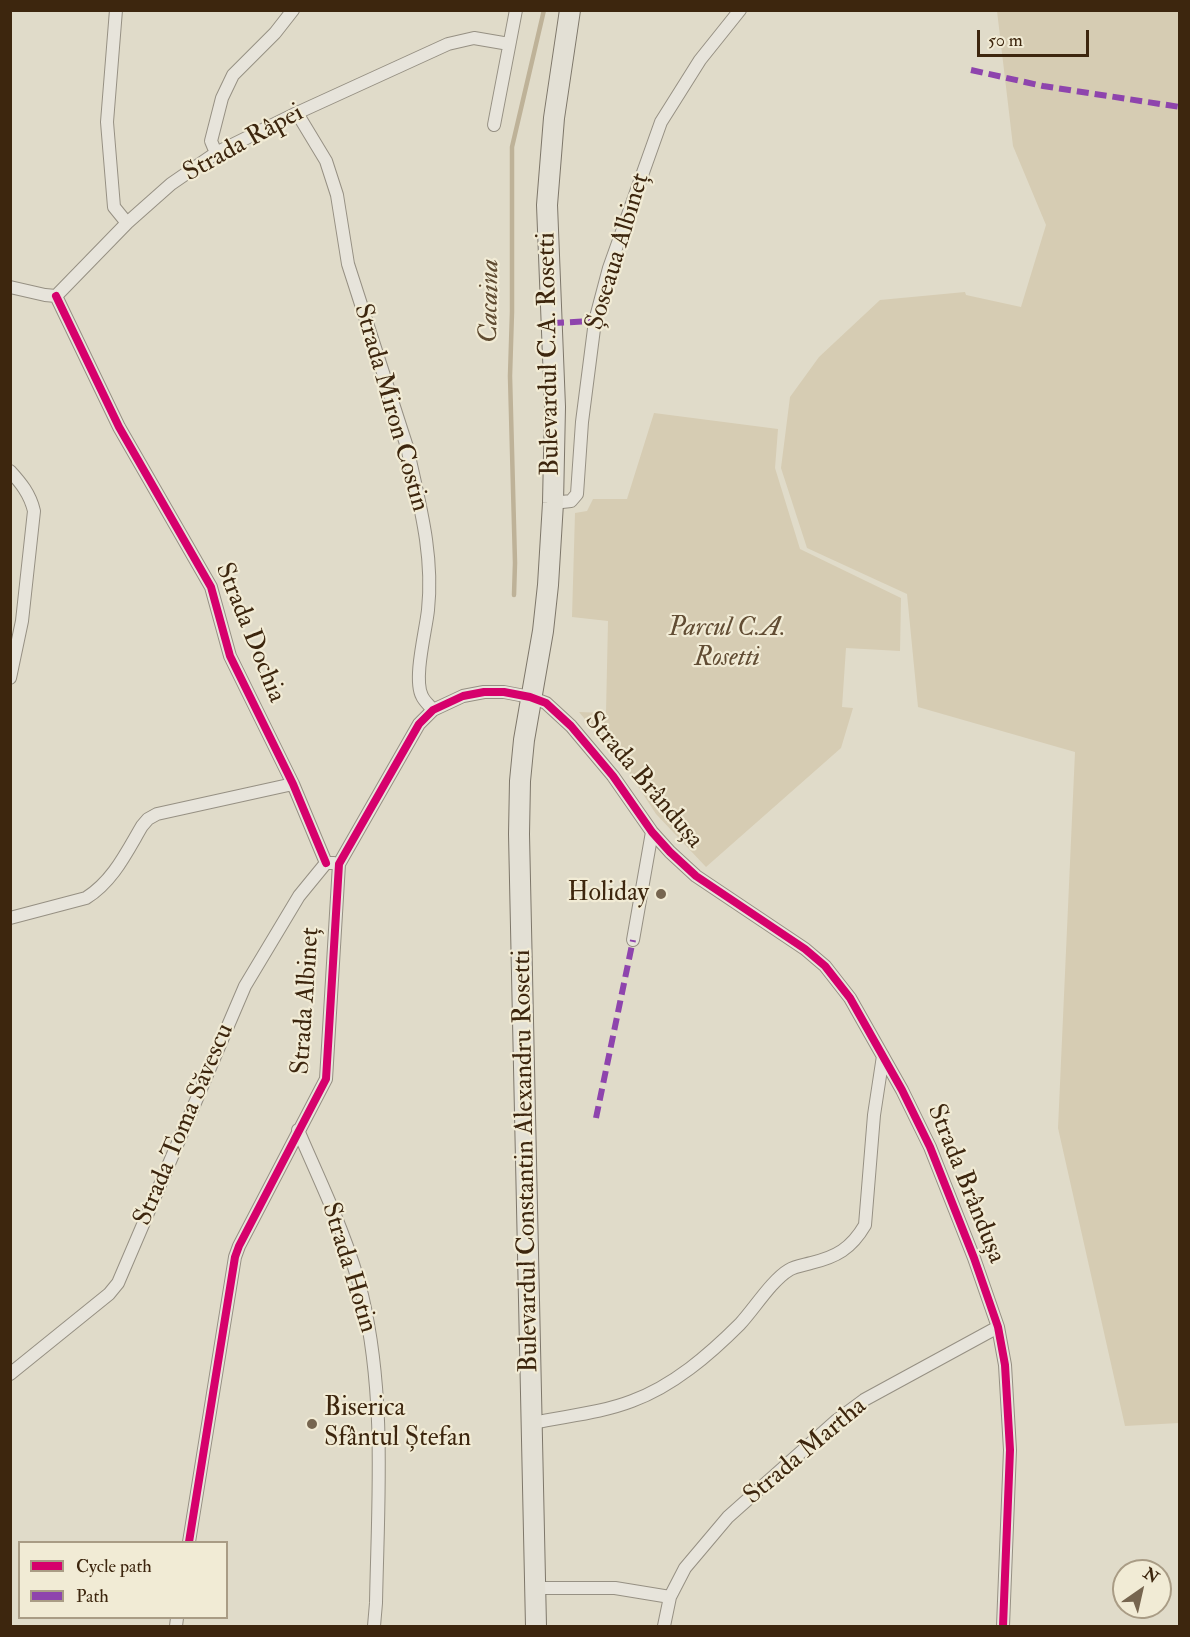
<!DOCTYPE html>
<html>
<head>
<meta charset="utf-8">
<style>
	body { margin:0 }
	#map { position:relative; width:1190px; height:1637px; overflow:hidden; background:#e0dbc9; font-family:"IM FELL Double Pica",serif }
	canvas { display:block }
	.frame { position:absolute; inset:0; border:12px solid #3d260e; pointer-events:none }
	.legend { position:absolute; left:18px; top:1541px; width:210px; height:78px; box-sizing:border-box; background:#f1ebd5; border:2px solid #a99c85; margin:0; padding:8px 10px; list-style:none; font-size:18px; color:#3d260e }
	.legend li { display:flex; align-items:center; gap:12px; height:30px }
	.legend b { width:30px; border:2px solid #a99c85 }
	.north { position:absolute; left:1112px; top:1559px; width:60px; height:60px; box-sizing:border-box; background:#f1ebd5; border:2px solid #a99c85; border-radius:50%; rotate:34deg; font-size:16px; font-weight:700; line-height:24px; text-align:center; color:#3d260e }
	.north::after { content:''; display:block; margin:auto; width:21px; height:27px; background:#76654f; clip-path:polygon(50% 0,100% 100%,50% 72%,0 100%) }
	.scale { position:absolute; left:977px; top:30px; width:112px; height:27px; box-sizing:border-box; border:3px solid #3d260e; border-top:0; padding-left:8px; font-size:18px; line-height:21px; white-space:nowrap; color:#3d260e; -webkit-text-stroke:4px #f1ebd5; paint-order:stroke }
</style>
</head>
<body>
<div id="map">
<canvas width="1190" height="1637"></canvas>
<div class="frame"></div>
<ul class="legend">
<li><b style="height:8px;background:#d6006c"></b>Cycle path</li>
<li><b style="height:8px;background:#8e44ad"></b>Path</li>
</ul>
<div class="north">N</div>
<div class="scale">50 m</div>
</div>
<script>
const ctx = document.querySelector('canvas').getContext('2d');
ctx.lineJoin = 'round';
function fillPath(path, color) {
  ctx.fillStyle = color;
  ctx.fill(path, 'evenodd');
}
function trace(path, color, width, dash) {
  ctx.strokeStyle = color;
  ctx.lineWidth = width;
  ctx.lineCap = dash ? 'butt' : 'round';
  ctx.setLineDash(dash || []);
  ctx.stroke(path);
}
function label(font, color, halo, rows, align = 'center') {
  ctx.font = font + ' "IM FELL Double Pica",serif';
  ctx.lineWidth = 4.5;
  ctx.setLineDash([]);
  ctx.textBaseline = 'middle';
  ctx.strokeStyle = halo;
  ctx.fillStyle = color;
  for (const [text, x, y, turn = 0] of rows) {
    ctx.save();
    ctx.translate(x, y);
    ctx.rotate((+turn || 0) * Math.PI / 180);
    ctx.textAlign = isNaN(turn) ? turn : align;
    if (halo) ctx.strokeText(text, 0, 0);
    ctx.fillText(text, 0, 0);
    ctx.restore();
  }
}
const green = new Path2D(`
	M997,11h182v1412l-54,3 -67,-298 17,-376 -157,-45 -11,-113 -100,-46 -26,-80 9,-71 29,-40 61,-57 85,-8 1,3 55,12 25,-82 -33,-79z
	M654,413l124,16 -3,39 25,81 101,49 -1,53 -54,-3 -4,59 11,1 -12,40 -135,119 -50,-53 -28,-43 -49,-59 27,1 2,-92 -36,-4 3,-104 12,-2 6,-12h34z`);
const stream = new Path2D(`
	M514,595l1,-32 -5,-187 2,-64v-165l32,-137`);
const minor = new Path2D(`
	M116,10l-9,112 7,85 13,16
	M297,113l29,48 11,34 11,69 59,183c12,55 27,107 21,163 -2,20 -15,69 -6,86 2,5 8,10 11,14
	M494,125l22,-115
	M216,153l-5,-12 11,-43 11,-23 42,-42 18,-23
	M10,287l35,8 11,1 71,-73 44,-39 45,-31 81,-40 151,-69 26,-6 35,6
	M56,296l63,131 92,160 19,69 63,128 33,79
	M10,471c11,12 20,23 24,40l-12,110 -12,57
	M553,503l18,-2 6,-7 5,-72 13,-101 14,-53 52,-146 39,-62 40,-50
	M10,918l76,-20c27,-17 40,-45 56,-72l6,-7 9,-5 136,-30
	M633,940l19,-108
	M298,1130c23,54 50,108 64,165 24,101 16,205 14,308l-2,23
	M10,1374l99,-80 9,-11 127,-297 54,-90 27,-33h8
	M533,1423c32,-7 68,-10 99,-22 41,-15 77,-46 108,-77 14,-15 32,-44 49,-54 6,-4 15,-5 22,-7 25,-6 40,-14 54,-38l9,-110 9,-59
	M189,1542l46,-285 4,-11 87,-167 13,-215 80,-140 14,-14 30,-14 21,-4h20l26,5 16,6 25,23 42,50 39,56 18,20 26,24 109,73 20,17 25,32 52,92 28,57 44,111 24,69 7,38 5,85 -7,176
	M535,1588h80l55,9
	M176,1626l1,-8
	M664,1626l6,-29 15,-29 43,-51 109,-97 27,-20 134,-73`);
const primary = new Path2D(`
	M536,1626l-17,-792 1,-53 4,-41 19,-109 5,-46 5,-82 2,-96 -8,-202 7,-87 16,-108`);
const quiet = new Path2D(`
	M971,70l72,16 137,21
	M552,323l43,-2
	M596,1118l37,-178`);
const cycleway = new Path2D(`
	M56,296l63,131 92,160 19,69 63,128 33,79
	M189,1542l46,-285 4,-11 87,-167 13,-215 80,-140 14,-14 30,-14 21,-4h20l26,5 16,6 25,23 42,50 39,56 18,20 26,24 109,73 20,17 25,32 52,92 28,57 44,111 24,69 7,38 5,85 -7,176`);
const markers = [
	[661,894,6,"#76654f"],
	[312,1424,6,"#76654f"]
];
const streetNames = [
	["Strada Râpei",244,144,-29],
	["Șoseaua Albineț",619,252,-73],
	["Bulevardul C.A. Rosetti",550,354,-91],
	["Strada Miron Costin",390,408,74],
	["Strada Dochia",249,633,68],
	["Strada Brândușa",643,781,50],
	["Strada Albineț",307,1001,-86],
	["Strada Toma Săvescu",185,1125,-67],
	["Bulevardul Constantin Alexandru Rosetti",527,1161,-91],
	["Strada Brândușa",965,1184,68],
	["Strada Hotin",348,1268,73],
	["Strada Martha",806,1452,-40]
];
const parkNames = [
	["Parcul C.A.",727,629],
	["Rosetti",727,659]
];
const poiNames = [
	["Holiday",649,894],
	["Biserica",324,1409,"left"],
	["Sfântul Ștefan",324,1439,"left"]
];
const waterNames = [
	["Cacaina",491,301,-89]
];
fillPath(green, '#d6ccb3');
trace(stream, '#beb298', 4.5);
trace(minor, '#969083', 14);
trace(primary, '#7e776a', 22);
trace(minor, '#e7e4db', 12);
trace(primary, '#e3e0d5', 20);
trace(quiet, '#8e44ad', 6, [12, 6]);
trace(cycleway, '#d6006c', 8);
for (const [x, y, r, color] of markers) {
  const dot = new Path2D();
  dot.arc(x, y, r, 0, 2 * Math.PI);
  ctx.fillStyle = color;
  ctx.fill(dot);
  trace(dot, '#f1ebd5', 2);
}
label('26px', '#3d260e', '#f1ebd5', streetNames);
label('italic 26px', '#614c33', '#f1ebd5', parkNames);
label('26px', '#3d260e', '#f1ebd5', poiNames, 'right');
label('italic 27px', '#5f4b31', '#f1ebd5', waterNames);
</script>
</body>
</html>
